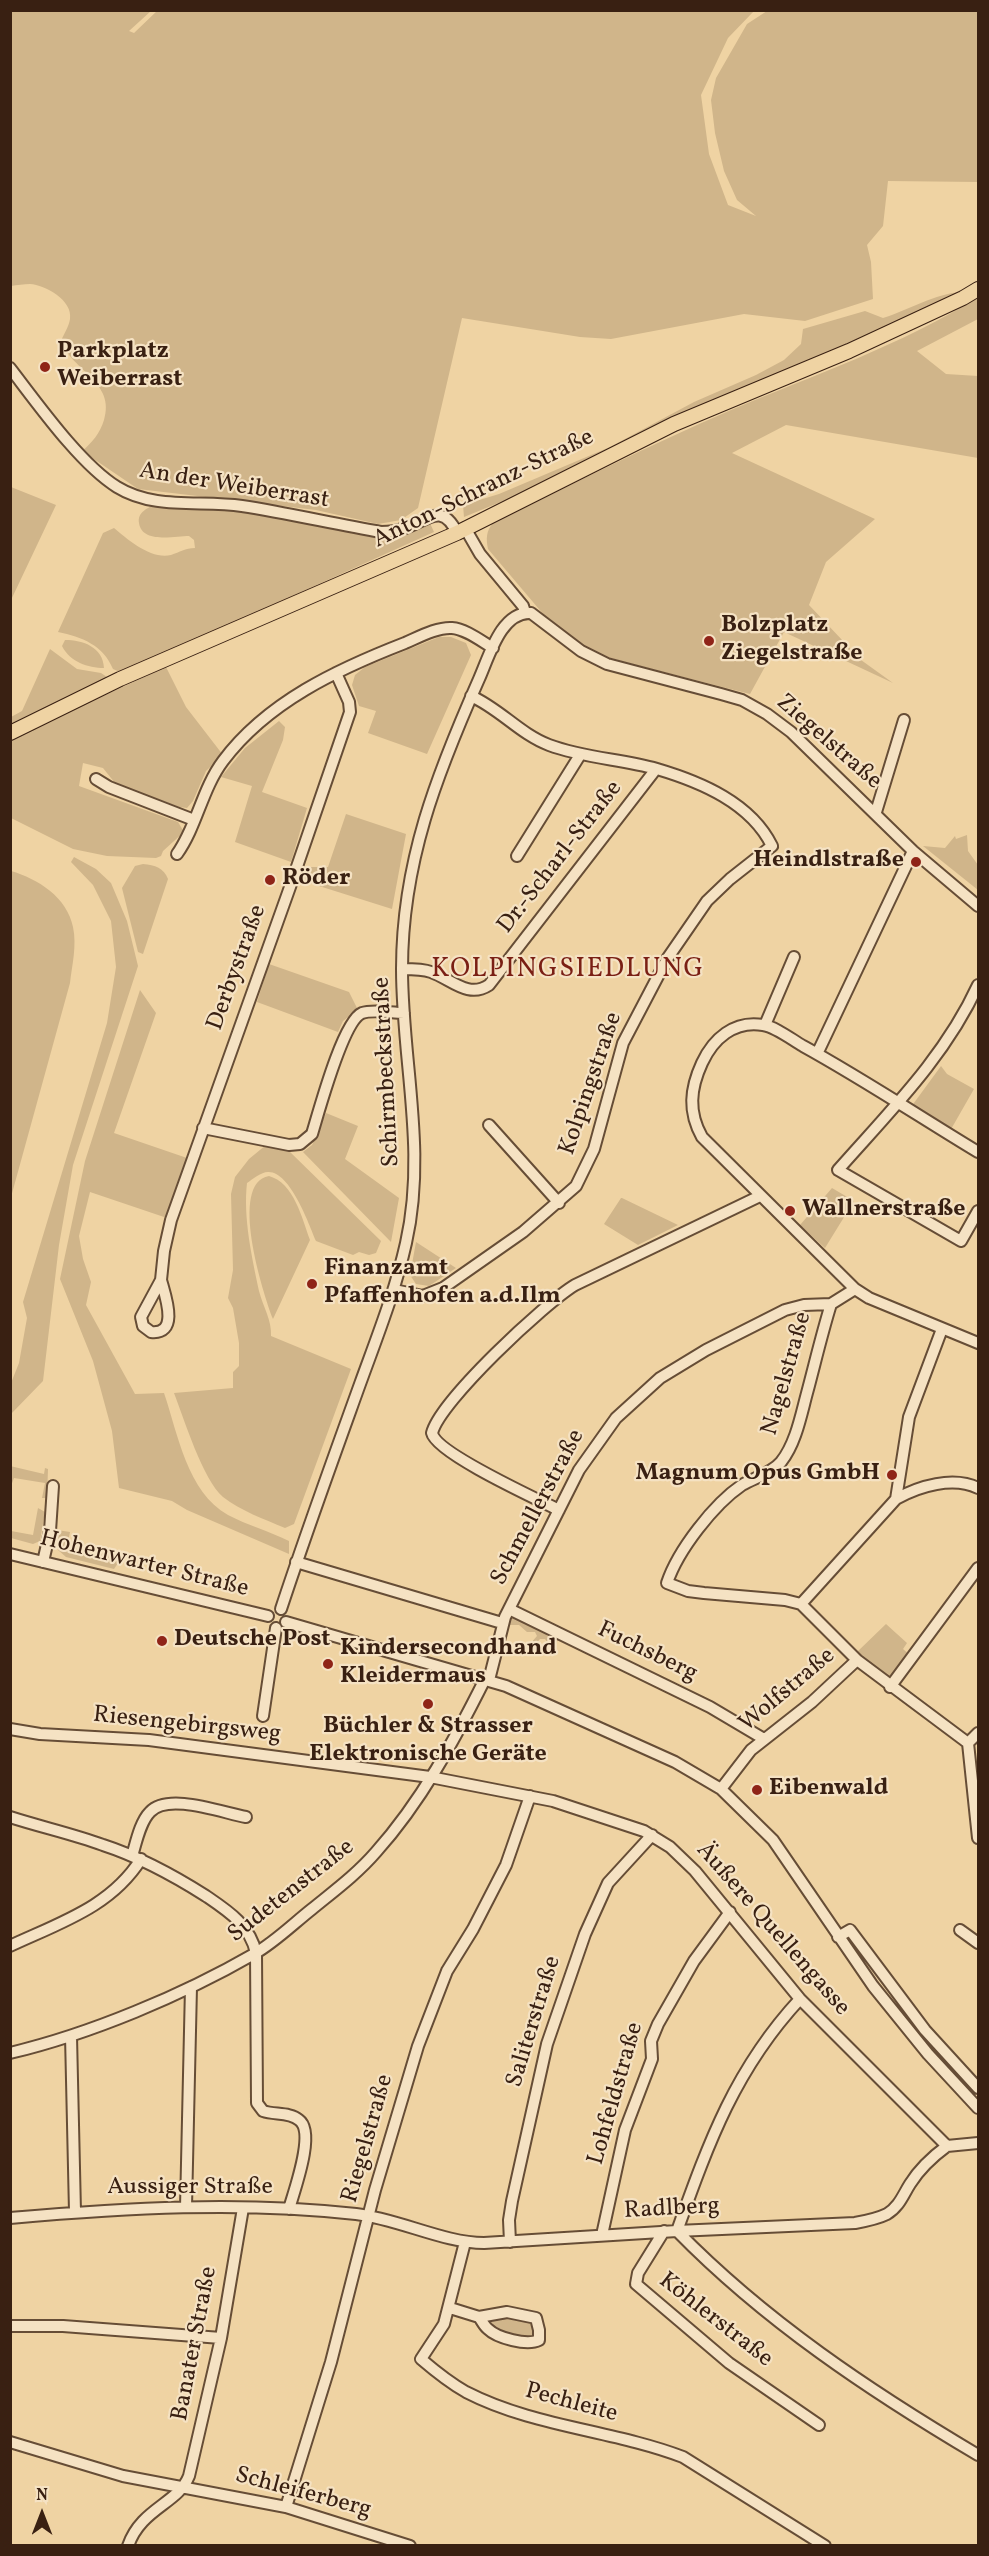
<!DOCTYPE html>
<html>
<head>
<meta charset="utf-8">
<style>
	body { margin:0 }
	#map { position:relative; width:989px; height:2556px; overflow:hidden; background:#efd3a3; font-family:Vollkorn,serif }
	canvas { display:block }
	.frame { position:absolute; inset:0; border:12px solid #392012; pointer-events:none }
	.north { position:absolute; left:12px; top:2484px; width:60px; height:60px; -webkit-text-stroke:4px #f5e2c3; paint-order:stroke; rotate:0deg; font-size:16px; font-weight:700; line-height:24px; text-align:center; color:#392012 }
	.north::after { content:''; display:block; margin:auto; width:21px; height:27px; background:#392012; clip-path:polygon(50% 0,100% 100%,50% 72%,0 100%) }
</style>
</head>
<body>
<div id="map">
<canvas width="989" height="2556"></canvas>
<div class="frame"></div>
<div class="north">N</div>
</div>
<script>
const ctx = document.querySelector('canvas').getContext('2d');
ctx.lineJoin = 'round';
function fillPath(path, color) {
  ctx.fillStyle = color;
  ctx.fill(path, 'evenodd');
}
function trace(path, color, width, dash) {
  ctx.strokeStyle = color;
  ctx.lineWidth = width;
  ctx.lineCap = dash ? 'butt' : 'round';
  ctx.setLineDash(dash || []);
  ctx.stroke(path);
}
function label(font, color, halo, rows, align = 'center') {
  ctx.font = font + ' Vollkorn,serif';
  ctx.lineWidth = 4.5;
  ctx.setLineDash([]);
  ctx.textBaseline = 'middle';
  ctx.strokeStyle = halo;
  ctx.fillStyle = color;
  for (const [text, x, y, turn = 0] of rows) {
    ctx.save();
    ctx.translate(x, y);
    ctx.rotate((+turn || 0) * Math.PI / 180);
    ctx.textAlign = isNaN(turn) ? turn : align;
    if (halo) ctx.strokeText(text, 0, 0);
    ctx.fillText(text, 0, 0);
    ctx.restore();
  }
}
const green = new Path2D(`
	M158,10l596,1 -26,27 -27,57 8,59 19,51 28,11 -19,-16 -13,-29 -9,-38 -4,-33 5,-22 31,-54 20,-13h211v171l-90,-1 -5,45 -16,19 4,17 2,37 -68,22 -61,-7 -133,25 -31,-2 -118,-19 -44,190 -17,12 -23,4 -62,-14 -178,-21 -56,-38c10,-8 18,-18 22,-31 12,-38 -32,-49 -43,-79 3,-7 8,-15 9,-22 3,-19 -25,-34 -40,-35 -6,0 -13,1 -19,2v-275h140l-22,20 5,2z
	M961,292l-404,187 -93,38 -1,-12 36,-11 111,-47 84,-45 62,-27 28,-15 17,-16 2,-15 62,-18 18,7c26,-8 51,-24 78,-26z
	M978,297v22l-61,32 29,23 32,2v82l-192,-33 -54,28 143,66 -49,43 -17,43 52,55 32,23 -109,-51 -34,62 -110,-28 -33,-9 -23,-11 -40,-31 -56,-66c-2,-10 -2,-18 5,-26 79,-39 157,-78 238,-113 83,-35 171,-65 247,-113z
	M11,487l45,18 -45,95z
	M156,504l94,7 128,25 51,-15 5,11 -312,141 -9,-4c-10,-24 -31,-32 -55,-37l45,-99 11,-5c14,12 38,32 57,27 9,-3 14,-7 24,-7l-1,-8 -5,-4c-14,0 -47,8 -50,-13 -2,-11 9,-15 17,-19z
	M439,637h12l15,6 5,12 -44,99 -59,-21 8,-22 -17,-5 -7,-21 3,-10 10,-8z
	M65,640c18,0 38,7 39,28 -16,0 -34,-6 -42,-22z
	M50,649l27,20 24,4 6,4 -96,49v-9l11,-6z
	M166,667l20,40 37,48 -17,16 -13,30 -6,7 -8,-1 -64,-24 -12,-15 -20,-5 -4,23 99,36 6,10 -21,19 -2,5 -5,2 -49,-2 -34,-7 -62,-31 -1,-77 43,-22z
	M279,721l6,6 -2,13 -21,52 45,16 -16,54 -56,-20 17,-56 -31,-9 24,-29z
	M346,814l60,20 -14,75 -92,-29 4,-13h24z
	M967,835l1,16 10,14v25l-55,-44 22,2 10,-12 1,3z
	M74,857l22,12 15,14 16,38 11,45 -65,199 -14,80 -16,136 -32,33v-31l8,-20 8,-45 -4,-16 84,-279 9,-56 -5,-46 -18,-36 -22,-23z
	M143,864c12,1 21,4 25,15l-25,75 -5,-2 -16,-64 13,-22z
	M11,871c27,8 56,26 62,56 4,19 -1,38 -3,56l-59,214z
	M269,964l80,28 9,18 -15,11 -5,11 -81,-30z
	M140,990l16,23 -42,120 73,25 -20,60 -77,-26 -11,44 4,23 8,23 -5,23 49,89 29,-1c14,41 23,99 64,122 19,10 41,16 61,26v13l-102,-44 -15,-9 -53,-13 -7,-57 -19,-70 -33,-82 25,-118z
	M941,1066l6,8 27,15 -24,42 -39,-24z
	M326,1113l32,13 -13,33 54,39 -8,44 -88,-90 9,-7z
	M266,1145l22,5 93,91 -5,12 -7,2 -10,-3 -6,3 -37,-14c-7,-17 -26,-70 -48,-69 -7,0 -15,7 -21,11 -4,35 5,74 12,108 4,16 13,29 12,45l80,33 -57,155 -9,4c-21,-9 -44,-17 -62,-31 -20,-17 -39,-78 -49,-104l59,-5v-16l6,-6v-23l-6,-35 -5,-10 5,-28 -2,-76 4,-17 14,-18z
	M269,1176c25,7 33,42 41,64l-37,79c-10,-26 -45,-136 -4,-143z
	M832,1188l22,13 -29,47 -25,-23z
	M621,1198h1l56,27 -40,20 -34,-21z
	M416,1242l40,26 -27,18 -13,-2 -6,-9z
	M10,1466l34,8 1,-6 3,1 -1,29h-5l3,-15 -31,-5 -3,8z
	M38,1508l7,4 -5,29 -7,3 -22,-6v-7l22,4z
	M57,1530l13,2 -3,15 55,10 -8,12 -48,-12 -8,-7z
	M510,1616l23,7 4,7 5,-2 6,9 10,2 -3,8h-4l-6,-8h-5l-8,9 -2,-4 7,-8 -2,-4h-8l-8,-7h-12z
	M886,1624l21,19 -4,6 9,8 -13,19h-17l-25,-24z
	M487,2314l49,4 3,22 -51,-10z`);
const minor = new Path2D(`
	M10,368c27,35 70,96 107,119 37,23 83,13 125,19 46,7 92,18 139,26 8,0 16,-1 24,-4 22,-7 37,-27 52,5
	M465,528l15,26 43,52 2,6
	M96,779l13,8 85,33
	M876,812l28,-92
	M177,854c20,-28 25,-65 46,-93 44,-59 115,-92 182,-118 14,-6 32,-16 47,-15 14,1 29,13 41,20
	M517,856l63,-101
	M402,969c10,0 21,0 29,3 20,7 37,27 58,13l167,-216
	M978,985c-33,72 -88,126 -140,185l123,71 17,-30
	M765,1025l29,-68
	M817,1054l96,-203
	M489,1125l70,78
	M203,1128l86,17 11,-1 12,-10c7,-23 31,-113 50,-121 11,-4 29,0 42,0
	M978,1152c-58,-35 -115,-73 -175,-106 -12,-7 -27,-19 -40,-21 -29,-5 -50,14 -61,38 -12,26 -14,49 0,74l153,152 14,9 109,45
	M161,1280c4,15 19,55 -10,52l-8,-6 -2,-9 20,-37 3,-29 7,-31 119,-333 60,-175 -1,-10 -13,-29
	M394,1290l29,6 20,-8 80,-56 53,-46 18,-37 29,-106 44,-84 40,-58 23,-22 42,-33c-21,-43 -71,-64 -115,-77 -36,-10 -73,-11 -108,-24 -29,-11 -49,-36 -78,-49
	M896,1499c23,-13 57,-23 82,-11
	M559,1510c-22,-11 -123,-57 -127,-77 8,-32 113,-130 143,-148l185,-89
	M10,1554l258,62
	M43,1562l7,-31 3,-45
	M296,1562l206,61
	M801,1604l-16,-4 -81,-7 -16,-2 -21,-8c11,-33 47,-79 75,-98 12,-7 30,-12 39,-23 15,-19 20,-47 26,-69 8,-30 15,-60 24,-89
	M281,1609c25,-76 52,-150 79,-225 17,-47 35,-92 46,-141 21,-92 -4,-182 -4,-274 0,-107 35,-195 77,-290 10,-22 22,-68 52,-66l50,38 26,13 114,30 21,6 25,14 24,18 122,119 65,55
	M509,1609l201,98 54,32
	M286,1622l220,64 169,76 46,27 52,51 100,146 55,68 50,54
	M857,1660l-56,-56 95,-105 13,-82 33,-88
	M489,1680l16,-63 74,-147 37,-52 44,-40 46,-28 79,-40 19,-5 27,-1 24,-15
	M890,1687l88,-119
	M263,1716l13,-88
	M10,1729l30,5 109,6 281,37 123,24 91,30 26,16 25,24 105,128 147,147 31,-3
	M968,1743l10,95
	M721,1789l30,-39 61,-48 45,-42 111,83 10,-10
	M10,1817c31,10 63,17 93,28 37,12 70,30 103,51 22,15 44,29 50,57l1,150 6,8c11,4 27,1 36,9 17,12 -5,71 -10,89
	M132,1856c4,-13 8,-34 18,-44 18,-20 73,1 96,5
	M960,1930l18,13
	M838,1937l12,-7 75,100 53,58
	M10,1946c49,-23 101,-39 131,-87
	M71,2036l4,176
	M10,2053c80,-19 173,-58 244,-99 21,-12 39,-30 58,-45 22,-18 45,-35 64,-57 45,-50 79,-113 109,-173
	M186,2207l5,-220
	M10,2218c115,-10 231,-17 346,-4 43,5 88,29 128,29l193,-12 178,-8c11,-2 22,-4 32,-9 12,-7 16,-19 23,-30 10,-16 22,-27 37,-38
	M664,2231l-26,42 -2,11 93,79 90,62
	M677,2231c88,90 193,160 301,224
	M677,2231c32,-89 58,-162 123,-232
	M602,2235l23,-105 27,-71 -1,-18 7,-17 36,-63 36,-49
	M465,2242l-21,82 -23,35c14,12 29,24 45,33 68,35 146,38 217,65l142,89
	M510,2242l-1,-22 3,-19 35,-157 38,-110 23,-51 44,-48
	M450,2308l29,9 28,-5 29,6 3,12v10c-12,6 -42,-2 -51,-11 -4,-3 -6,-8 -9,-12
	M10,2326h53l158,12
	M10,2442l113,34 163,31 124,39
	M286,2507l45,-145 44,-172 43,-144 29,-75 26,-42 33,-64 24,-69
	M128,2546c13,-38 50,-42 61,-70l32,-138 22,-130`);
const major = new Path2D(`
	M10,733l110,-54 337,-146 217,-109 175,-73 114,-53 15,-9`);
const markers = [
	[45,367,6,"#8f2418"],
	[709,641,6,"#8f2418"],
	[916,862,6,"#8f2418"],
	[270,880,6,"#8f2418"],
	[790,1211,6,"#8f2418"],
	[312,1284,6,"#8f2418"],
	[892,1475,6,"#8f2418"],
	[162,1641,6,"#8f2418"],
	[328,1664,6,"#8f2418"],
	[428,1704,6,"#8f2418"],
	[757,1790,6,"#8f2418"]
];
const poiNames = [
	["Parkplatz",57,353],
	["Weiberrast",57,381],
	["Bolzplatz",721,627],
	["Ziegelstraße",721,655],
	["Heindlstraße",904,862,"right"],
	["Röder",282,880],
	["Wallnerstraße",802,1211],
	["Finanzamt",324,1270],
	["Pfaffenhofen a.d.Ilm",324,1298],
	["Magnum Opus GmbH",880,1475,"right"],
	["Deutsche Post",174,1641],
	["Kindersecondhand",340,1650],
	["Kleidermaus",340,1678],
	["Büchler & Strasser",428,1728,"center"],
	["Elektronische Geräte",428,1756,"center"],
	["Eibenwald",769,1790]
];
const streetNames = [
	["An der Weiberrast",234,487,9],
	["Anton-Schranz-Straße",484,490,-26],
	["Ziegelstraße",828,743,41],
	["Dr.-Scharl-Straße",561,858,-52],
	["Derbystraße",238,968,-70],
	["Schirmbeckstraße",388,1072,-93],
	["Kolpingstraße",592,1084,-71],
	["Nagelstraße",788,1374,-74],
	["Schmellerstraße",539,1508,-62],
	["Hohenwarter Straße",144,1565,14],
	["Fuchsberg",647,1653,26],
	["Wolfstraße",788,1691,-40],
	["Riesengebirgsweg",187,1726,6],
	["Sudetenstraße",292,1892,-38],
	["Äußere Quellengasse",772,1930,49],
	["Saliterstraße",535,2022,-73],
	["Lohfeldstraße",617,2094,-74],
	["Riegelstraße",369,2139,-74],
	["Aussiger Straße",190,2189],
	["Radlberg",672,2210,-3],
	["Köhlerstraße",715,2321,38],
	["Banater Straße",196,2344,-79],
	["Pechleite",571,2404,15],
	["Schleiferberg",303,2494,15]
];
const quarterNames = [
	["KOLPINGSIEDLUNG",568,971]
];
fillPath(green, '#d0b58a');
trace(minor, '#664d36', 14);
trace(major, '#392012', 16);
trace(minor, '#f5e2c3', 10);
trace(major, '#efd3a3', 14);
for (const [x, y, r, color] of markers) {
  const dot = new Path2D();
  dot.arc(x, y, r, 0, 2 * Math.PI);
  ctx.fillStyle = color;
  ctx.fill(dot);
  trace(dot, '#f5e2c3', 2);
}
label('bold 24px', '#392012', '#f5e2c3', poiNames, 'left');
label('24px', '#392012', '#f5e2c3', streetNames);
ctx.letterSpacing = '1.5px';
label('27px', '#7a1f14', '#f5e2c3', quarterNames);
ctx.letterSpacing = '0px';
</script>
</body>
</html>
